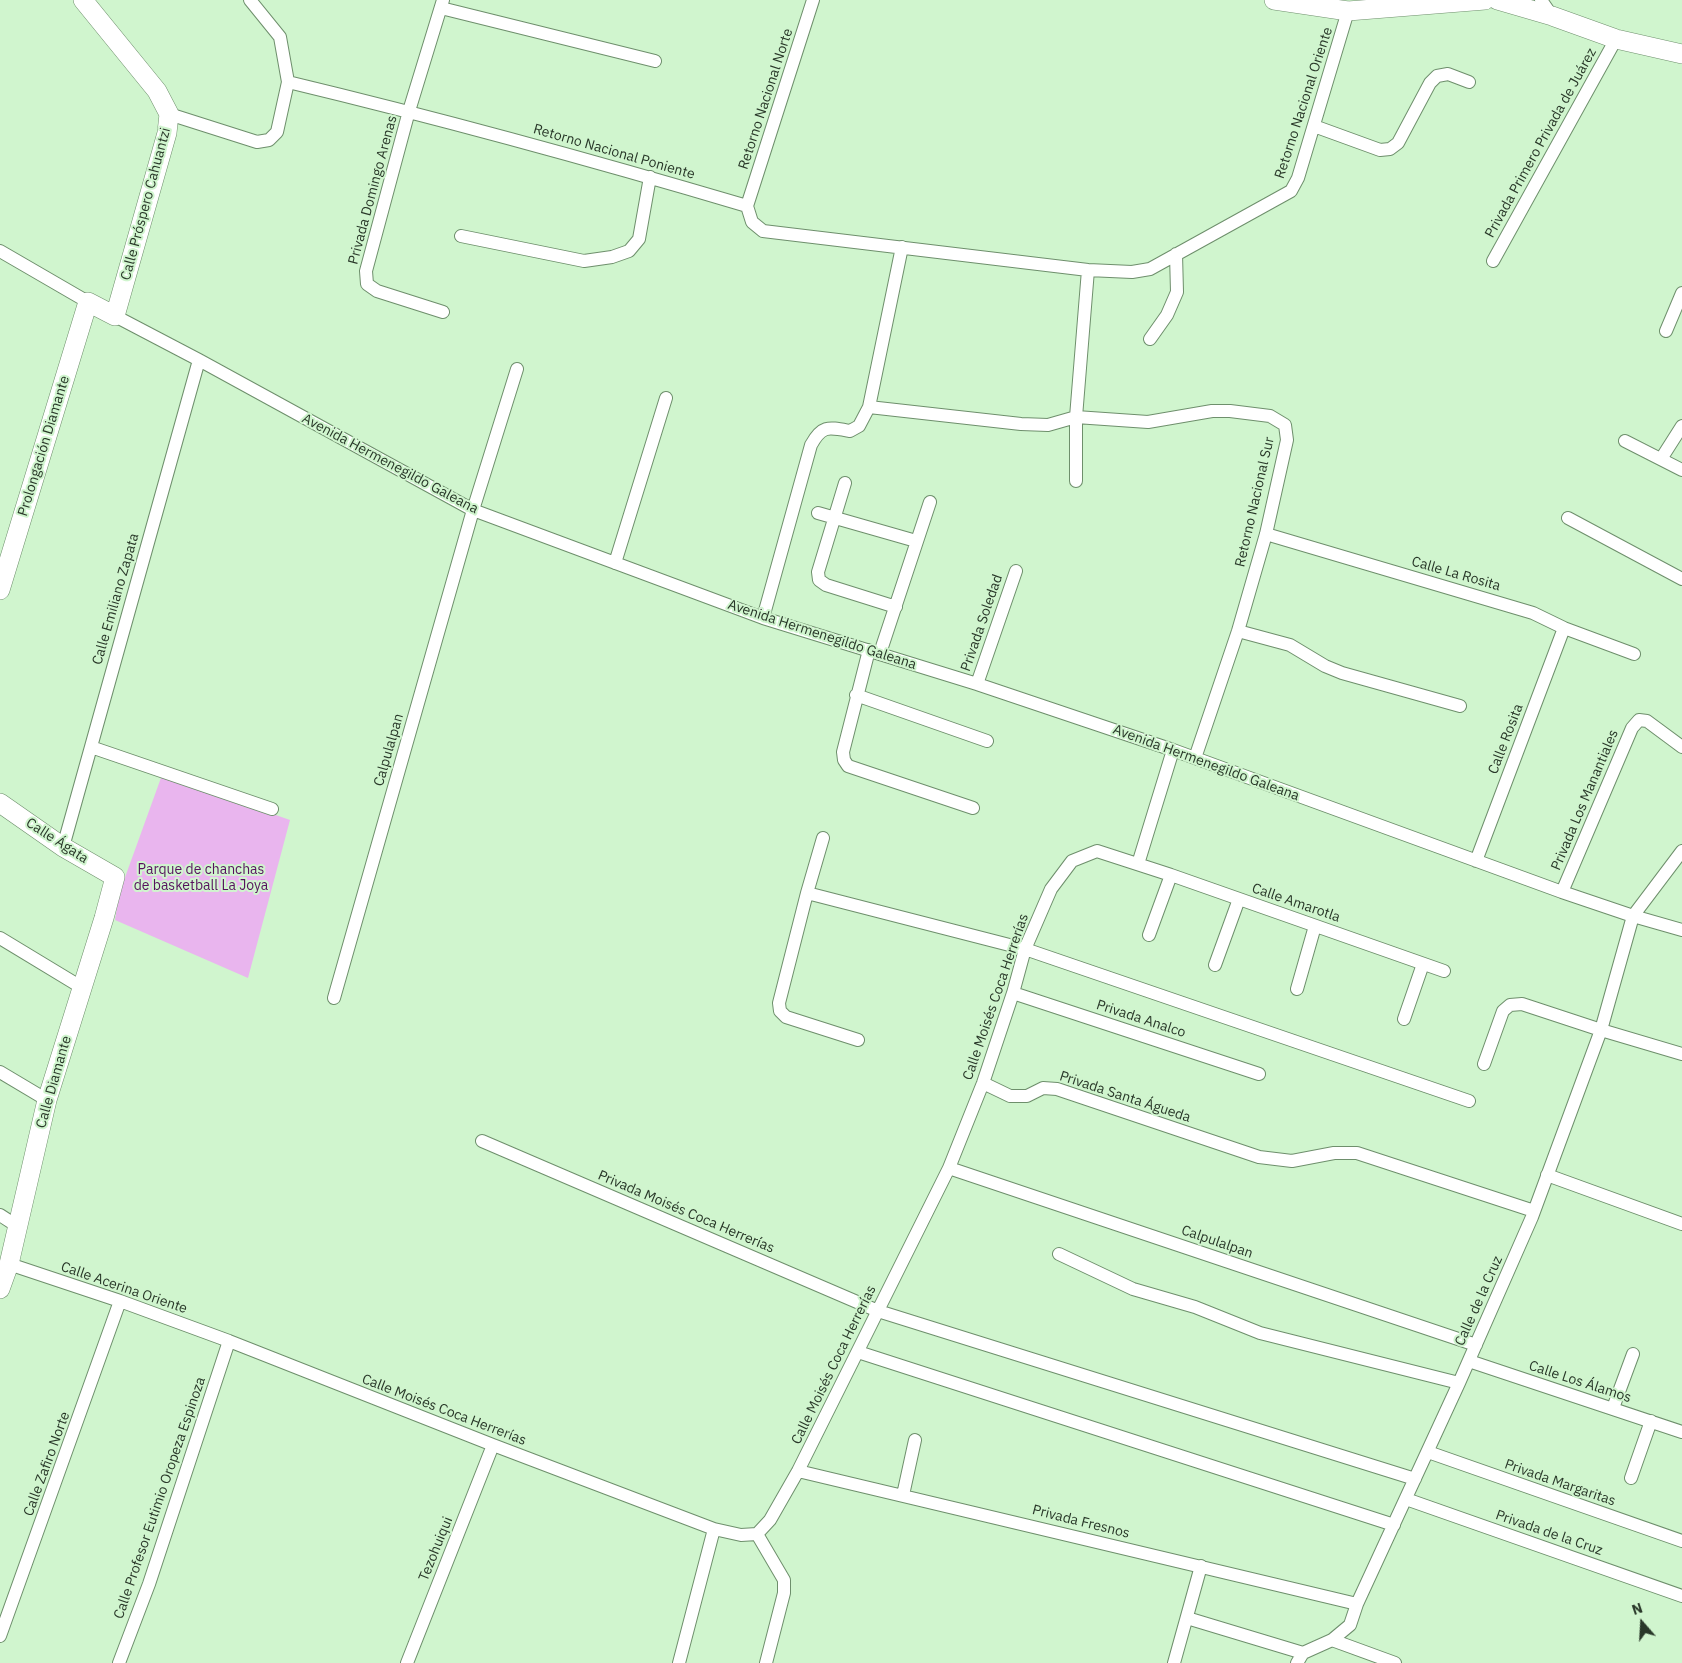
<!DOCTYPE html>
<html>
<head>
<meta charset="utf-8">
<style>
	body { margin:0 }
	#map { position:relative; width:1682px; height:1663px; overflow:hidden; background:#d0f5ce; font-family:"IBM Plex Sans",sans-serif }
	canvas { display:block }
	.north { position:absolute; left:1617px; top:1598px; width:50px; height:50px; -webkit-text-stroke:4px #d0f5ce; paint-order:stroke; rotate:341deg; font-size:14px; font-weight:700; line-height:20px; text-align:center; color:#293829 }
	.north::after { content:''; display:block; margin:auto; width:18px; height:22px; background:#293829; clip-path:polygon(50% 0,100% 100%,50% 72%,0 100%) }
</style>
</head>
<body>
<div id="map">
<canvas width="1682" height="1663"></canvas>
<div class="north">N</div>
</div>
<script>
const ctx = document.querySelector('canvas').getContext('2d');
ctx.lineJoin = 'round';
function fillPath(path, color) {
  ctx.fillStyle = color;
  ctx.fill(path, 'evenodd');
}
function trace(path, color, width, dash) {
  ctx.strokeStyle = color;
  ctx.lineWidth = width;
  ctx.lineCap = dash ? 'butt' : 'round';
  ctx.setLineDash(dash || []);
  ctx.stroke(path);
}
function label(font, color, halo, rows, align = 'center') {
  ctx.font = font + ' "IBM Plex Sans",sans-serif';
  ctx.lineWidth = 4;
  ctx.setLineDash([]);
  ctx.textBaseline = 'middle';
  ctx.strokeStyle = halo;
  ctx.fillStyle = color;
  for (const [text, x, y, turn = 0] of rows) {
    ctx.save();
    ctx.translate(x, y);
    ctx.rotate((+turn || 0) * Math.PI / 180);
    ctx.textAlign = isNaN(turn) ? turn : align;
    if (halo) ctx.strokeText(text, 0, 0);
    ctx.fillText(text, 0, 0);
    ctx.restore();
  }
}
const green = new Path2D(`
	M162,775l128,45 -42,158 -133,-58 4,-26z`);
const street = new Path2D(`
	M443,0l-34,111 -43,160 1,13 10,7 66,21
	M1541,0l11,16
	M441,8l214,53
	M288,82c154,37 307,79 459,124
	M169,114l88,28 12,-2 8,-8 11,-50 -8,-45 -30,-37
	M1314,126l66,24 10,-1 8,-6 32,-60 7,-7 11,-2 21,8
	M747,206l5,16 11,9 325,39 44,2 18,-3 141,-78 7,-13 50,-167
	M747,206l66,-206
	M461,236l123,25 28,-4 17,-6 10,-12 11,-62
	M0,251l88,51
	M1493,261l123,-222
	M115,316l84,44 274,150 290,108 214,66 196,66 389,142 71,24 49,14
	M1666,331l16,-38
	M1150,339l17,-24 10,-23 -1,-38
	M869,407l152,17 27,1 28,-8 72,5 64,-11h18l40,5 15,9 2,15 -21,94 -28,97 -43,127
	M1625,441l57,29
	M1661,459l21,-33
	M1076,481v-64l12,-147
	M845,483l-27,89 1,8 7,5 70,22
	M818,513l98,28
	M1568,518l114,61
	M1266,534l267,79 31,15 70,26
	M615,563l51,-165
	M763,618l48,-173c11,-20 17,-18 39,-14l9,-5 10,-19 33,-160
	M1238,631l52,14 35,21 17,7 118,33
	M869,650l-26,102 1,8 4,6 125,42
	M880,653l50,-151
	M977,684l39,-113
	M856,695l131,46
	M91,747l181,62
	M823,838l-16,55 -28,110 1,8 6,6 72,23
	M63,847l136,-487
	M1476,861l88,-233
	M1138,864l35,-114
	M1562,892l70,-164 7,-8 8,1 35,26
	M807,893l218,56 444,152
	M1149,935l22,-60
	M0,938l81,49
	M1215,965l24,-66
	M1297,989l18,-63
	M1013,993l246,81
	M334,998l139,-488 44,-141
	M1404,1019l19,-55
	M1484,1064l19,-53 7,-6 12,-1 79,26 81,24
	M0,1072l47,28
	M983,1083l27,13h17l16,-8 14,1 202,68 33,4 42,-8h23l177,58
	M482,1141l396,170 537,168
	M949,1168l527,177
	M1547,1175l135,49
	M0,1215l17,11
	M1059,1254l74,35 62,18 65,26 199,50
	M9,1264l111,37 109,40 264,104 221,84 27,6 16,-1 13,-14 28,-49 151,-303 34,-85 30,-90 12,-44 26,-60 21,-28 25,-10 74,24 273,96
	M858,1352l536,173
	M1469,1361l213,71
	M1613,1408l20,-54
	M1428,1452l254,89
	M798,1471l559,133
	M1631,1478l20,-57
	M903,1495l12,-55
	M1406,1499l276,97
	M757,1534l27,46v13l-18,70
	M1187,1618l116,35
	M0,1636l120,-335
	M1332,1640l63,23
	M119,1663l30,-79 80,-243
	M407,1663l86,-218
	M679,1663l35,-134
	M1174,1663l27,-97
	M1297,1663l6,-10 29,-13 18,-15 7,-21 102,-221 73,-166 69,-187 32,-114 49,-65`);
const secondary = new Path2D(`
	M1274,0l74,11 137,-11
	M1497,0l55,16 64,23 66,15
	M0,590l88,-288 27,14 52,-183 2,-19 -12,-23 -74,-91
	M0,803l63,44 52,30 -11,41 -57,182 -38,164 -9,25`);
const streetNames = [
	["Retorno Nacional Norte",766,99,-72],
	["Retorno Nacional Oriente",1304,103,-72],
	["Privada Primero Privada de Juárez",1541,143,-61],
	["Retorno Nacional Poniente",614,152,16],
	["Privada Domingo Arenas",373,190,-75],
	["Calle Próspero Cahuantzi",146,204,-75],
	["Prolongación Diamante",44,446,-73],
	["Avenida Hermenegildo Galeana",390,464,28],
	["Retorno Nacional Sur",1255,502,-77],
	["Calle La Rosita",1456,574,16],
	["Calle Emiliano Zapata",116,599,-74],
	["Privada Soledad",982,623,-71],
	["Avenida Hermenegildo Galeana",822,635,18],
	["Calle Rosita",1506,739,-69],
	["Calpulalpan",389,750,-74],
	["Avenida Hermenegildo Galeana",1206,763,20],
	["Privada Los Manantiales",1585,800,-67],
	["Calle Ágata",57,841,33],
	["Calle Amarotla",1296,903,19],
	["Calle Moisés Coca Herrerías",996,997,-71],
	["Privada Analco",1141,1019,18],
	["Calle Diamante",54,1082,-74],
	["Privada Santa Águeda",1125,1097,18],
	["Privada Moisés Coca Herrerías",686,1212,23],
	["Calpulalpan",1217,1242,19],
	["Calle Acerina Oriente",124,1288,19],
	["Calle de la Cruz",1479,1301,-66],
	["Calle Moisés Coca Herrerías",834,1365,-64],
	["Calle Los Álamos",1580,1382,18],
	["Calle Moisés Coca Herrerías",444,1410,21],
	["Calle Zafiro Norte",47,1464,-70],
	["Privada Margaritas",1560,1483,19],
	["Calle Profesor Eutimio Oropeza Espinoza",160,1498,-71],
	["Privada Fresnos",1081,1522,14],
	["Privada de la Cruz",1549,1533,19],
	["Tezohuiqui",436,1549,-68]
];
const parkNames = [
	["Parque de chanchas",201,870],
	["de basketball La Joya",201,886]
];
fillPath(green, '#e9b5ee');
trace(street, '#6e8f6c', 14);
trace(secondary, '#6e8f6c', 20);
trace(street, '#fff', 12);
trace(secondary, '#fff', 19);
label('14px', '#293829', '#d0f5ce', streetNames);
label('14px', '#56115d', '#d0f5ce', parkNames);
</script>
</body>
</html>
